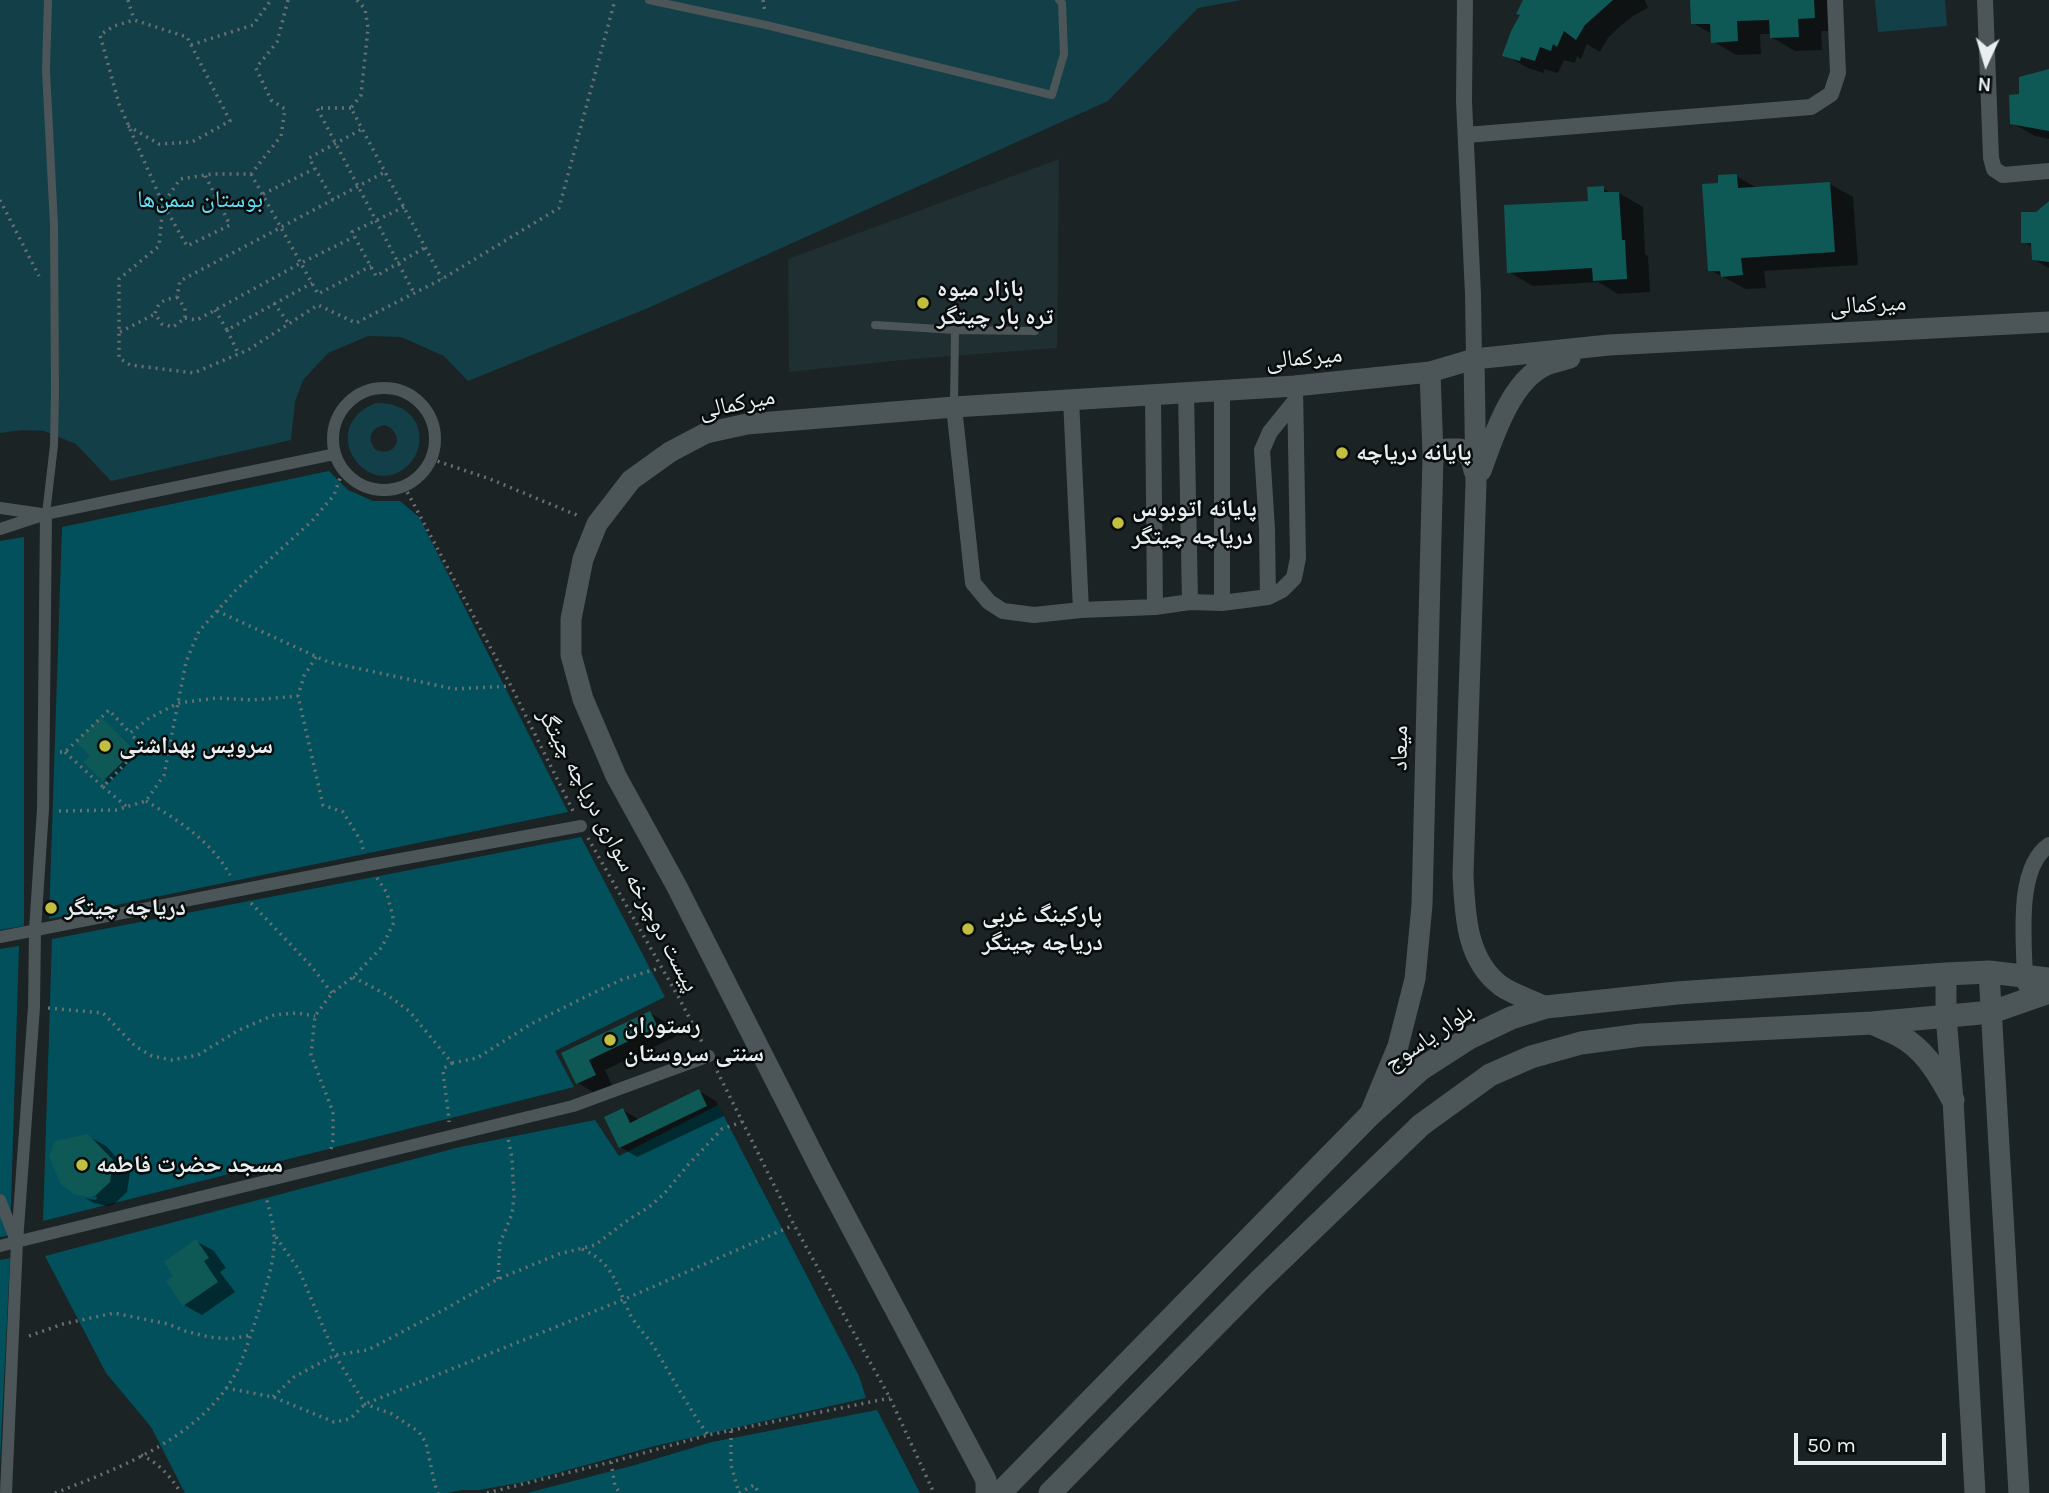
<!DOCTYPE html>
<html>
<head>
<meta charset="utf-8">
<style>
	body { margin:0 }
	#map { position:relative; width:2049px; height:1493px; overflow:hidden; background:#1b2325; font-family:Karla,sans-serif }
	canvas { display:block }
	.north { position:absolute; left:1951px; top:28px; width:70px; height:70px; -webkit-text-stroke:5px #080c0c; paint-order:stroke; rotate:184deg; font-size:19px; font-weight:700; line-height:28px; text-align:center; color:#e9eff0 }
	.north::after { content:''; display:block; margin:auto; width:24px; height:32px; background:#e9eff0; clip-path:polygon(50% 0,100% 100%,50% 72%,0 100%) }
	.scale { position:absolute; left:1794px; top:1433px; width:152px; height:32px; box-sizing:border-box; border:4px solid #e9eff0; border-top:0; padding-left:9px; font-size:21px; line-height:24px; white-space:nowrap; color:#e9eff0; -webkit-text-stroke:5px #080c0c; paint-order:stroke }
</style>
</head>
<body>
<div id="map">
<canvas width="2049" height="1493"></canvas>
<div class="north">N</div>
<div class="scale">50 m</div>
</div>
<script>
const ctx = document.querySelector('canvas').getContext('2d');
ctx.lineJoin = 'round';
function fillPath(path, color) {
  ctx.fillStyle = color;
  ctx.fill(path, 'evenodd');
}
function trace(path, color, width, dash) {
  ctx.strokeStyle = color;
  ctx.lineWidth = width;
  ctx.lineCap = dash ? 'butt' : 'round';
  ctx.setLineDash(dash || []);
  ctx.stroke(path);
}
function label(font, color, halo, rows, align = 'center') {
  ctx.font = font + ' Karla,"Noto Naskh Arabic",sans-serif';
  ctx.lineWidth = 5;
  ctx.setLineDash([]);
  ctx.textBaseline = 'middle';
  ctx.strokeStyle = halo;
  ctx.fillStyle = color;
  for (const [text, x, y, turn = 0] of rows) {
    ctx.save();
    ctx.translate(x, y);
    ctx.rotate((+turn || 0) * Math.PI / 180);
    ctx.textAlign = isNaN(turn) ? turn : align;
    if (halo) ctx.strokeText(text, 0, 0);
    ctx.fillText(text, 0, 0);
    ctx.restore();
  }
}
const built = new Path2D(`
	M1059,159l-2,189 -145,11 -123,13 -1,-113z`);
const green = new Path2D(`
	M0,0h1241l-43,8 -90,93 -460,207 -180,73 -24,-25 -43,-19 -33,-1 -40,17 -25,27 -8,22 -4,38 -180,41 -35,-37 -32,-13 -22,-1 -22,3z
	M1875,0h70l2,26 -69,6z
	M376,403c25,-1 47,14 43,41 -1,9 -6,17 -13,23 -40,34 -91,-40 -30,-64zM385,425c21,9 12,33 -9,25 -10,-11 -5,-23 9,-25z`);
const forest = new Path2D(`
	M329,471l19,19 25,11h27l19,16 149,295 -519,107 13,-392z
	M24,537v389l-24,4v-389z
	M581,837l84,160 -110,54 19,36 -531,134 9,-282z
	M19,946l-9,289 -10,2v-288z
	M718,1105l141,271 7,22 -211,48 -131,36 -45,8h-17l-15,3h-262l-34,-66 -45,-54 -61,-117 415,-109 135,-27 24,36z
	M10,1258l-10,205v-203z
	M877,1410l43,83h-393l108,-28 77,-23z`);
const shadow = new Path2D(`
	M1525,0h120l3,8 -15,8 -15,12 -10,10 -8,14 -13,-8 -6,15 -4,-3 -2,7 -11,-3 -6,13 -14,-4v4l-16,-5 -23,-13 17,-40z
	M1692,0h140l6,31h-17l1,19 -27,1 -24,-14v-3h-11l1,20 -25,1 -24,-14v-7l-19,-11z
	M2049,71v68l-14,-3 -23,-13 9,-27z
	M1736,176l21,12 73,-4 23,13 5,68 -94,6 2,17 -20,1 -36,-19 10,-86z
	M1603,188l9,6 7,-1 24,14 2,47 3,2 2,36 -32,2 -20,-12 -65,4 -24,-14 80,-70z
	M2049,205v63l-16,-9v-12l-10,-5 13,-28z
	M102,719l37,34 -30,30 -23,-21 6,-6z
	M650,1013l17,10 8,14 -70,33 7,15 -17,8 -17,-10 -14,-29z
	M699,1091l17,10 8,15 -87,41 -17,-10 3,-37 17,10z
	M88,1136l18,10 24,26 -3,20 -14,13 -6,1 -13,-3 -9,-5 11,2 1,-3 -19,-4z
	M196,1241l18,10 12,17 -6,4 15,20 -33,23 -18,-10z`);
const building = new Path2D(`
	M1523,0h90l-28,25 -9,15 -12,-9 -7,16 -4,-3 -2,7 -11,-4 -5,14 -14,-4 -1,4 -18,-5 9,-25 9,-16 -4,-1z
	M1690,0h124l1,18 -17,1 1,18 -29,1 -1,-18 -32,1 1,20 -27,2 -1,-19h-19z
	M2049,69v62l-39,-7 -1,-29 10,-1v-17z
	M1737,174l1,14 92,-6 5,70 -94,6 2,17 -22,2 -1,-6h-12l-6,-87 16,-1v-8z
	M1604,186v6h15l3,48h3l2,39 -34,2 -1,-13 -85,5 -3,-68 84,-4 -1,-14z
	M2049,201v61l-17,-2 -1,-17h-10v-31h15z
	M101,717l34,33 -32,31 -20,-19 7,-6 -14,-14z
	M650,1011l8,16 -69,33 7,15 -20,9 -15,-31z
	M699,1089l8,17 -88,42 -15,-31 19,-9 7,15z
	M88,1134l25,26 -3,22 -15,14 -7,1 -14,-3 -13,-10 -12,-27 6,-16z
	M196,1239l13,19 -5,3 14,21 -35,24 -17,-25 7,-5 -9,-14z`);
const path = new Path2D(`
	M128,0l6,20
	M288,0l-11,42 -21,26 15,32 14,9 -4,27 -30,38h-39l-32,5 -17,25 -4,42 -40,33v79l11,7 64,8 54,-23 70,-45 38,18 86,-44 117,-71 56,-208
	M357,0l8,9 3,19 -7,67 -10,13 91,171
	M763,0l2,12
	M191,45l62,-20 18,-25
	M351,108h-34l97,185
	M128,126l31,18 33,-2 38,-21 -43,-84 -53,-17 -20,6 -14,9 19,69 44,100 24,42 43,-21 -25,-50
	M251,174l67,120 53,-28
	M263,194l51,-25
	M0,200l39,76
	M333,200l-24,-42 53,-29
	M404,207l-52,25 24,44 50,-29
	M177,297l8,11v10l-12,9 -11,-3 -7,-10c3,-13 9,-14 22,-17l3,-16 205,-109
	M274,303l15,21
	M215,310l12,20 85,-47
	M185,318l12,2 104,-57 53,-26
	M227,330l11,23
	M120,332l35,-18
	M431,459l59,20 89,37
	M404,486l107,200 63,127
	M217,611l111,51 126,27 57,-3
	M316,657l-12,19 -6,20 25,109 20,7 18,29 2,8
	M60,752h5l44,-42 21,23 18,-14 30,-16 39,-5 36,2 45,-4
	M65,752l38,35 39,-41 -12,-13
	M103,787l23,19
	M146,801c32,19 66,41 84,74
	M59,811l57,-1 30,-9 18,-26 22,-113 13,-31 37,-41 76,-69 22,-26 9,-25
	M588,838l91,160 23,44
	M251,903l60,63 21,27
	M353,977l36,19 21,16 42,51 -9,6c1,18 5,35 6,53
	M48,1008l55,5 32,33 17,10 20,4 26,-5 41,-25 35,-15 23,-2 18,3
	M452,1063l25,-5 54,-34 58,-29 34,-16 37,-11
	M717,1071l77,154 96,173 44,95
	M331,1149l2,-9v-28l-22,-57 4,-39 17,-23 21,-16 29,-30 12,-25 -7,-29 -10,-15
	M276,1237l23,33 36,85 30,49 27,10 27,18 7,11 9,42 3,8
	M582,1249c34,15 34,38 49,67 7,12 16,20 23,31 18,30 34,60 54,88
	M498,1279l2,-36 12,-29 2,-17 -2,-39 -4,-20
	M29,1336l34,-12 51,-11 54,11 17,7 24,6 21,2 21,-4
	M226,1388l47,9 61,25 16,-3 15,-15 260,-105 169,-74
	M273,1397l21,-20 41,-22 33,-5 79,-42 51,-29 61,-25 36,-9 33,-25 21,-13 15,-13 24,-29 34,-36 20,-7
	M731,1431v34l8,28
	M141,1455c18,8 29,21 40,38
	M611,1462l4,24 5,7
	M55,1493c67,-26 148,-56 183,-124 8,-18 14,-38 20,-56 7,-24 18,-53 16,-79 -1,-12 -5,-25 -8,-37
	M487,1493l128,-32 93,-26 182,-37
	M739,1493l15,-8 5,8`);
const service = new Path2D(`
	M649,0l117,25 286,70 12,-41 -2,-51 -3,-3
	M875,325l80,5 80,1
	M954,404l1,-74
	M46,514l8,-69 1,-54 -1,-166 -8,-154 2,-71`);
const pedestrian = new Path2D(`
	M333 439a51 51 0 1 1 102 0a51 51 0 1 1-102 0Z
	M0,508l42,6
	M0,529l46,-15 289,-60
	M0,937l368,-72 213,-39
	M0,1200l15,38
	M0,1246l573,-140 136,-50
	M6,1493l11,-251 17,-235 1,-77 8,-121 3,-295`);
const minor = new Path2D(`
	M1465,0l-1,101 9,193 1,65
	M1985,0l6,158 3,11 9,6 46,-4
	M1466,135l345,-28 20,-13 7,-21 -3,-73
	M1186,392l4,210
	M1153,396l2,211
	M1071,399l10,211
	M954,407l19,176 16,19 14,9 31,4 47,-5 74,-3 35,-5 32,1 46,-6 14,-7 12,-12 4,-20 -3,-172
	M1268,597l-1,-68 -5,-79 8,-18 25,-31
	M1222,603v-212
	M2025,984c0,-38 -11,-115 24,-139`);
const tertiary = new Path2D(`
	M1474,359l2,124 -13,392c2,39 3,85 38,111 13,9 31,14 45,21
	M1433,455l14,-6h13l11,9 3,13
	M1481,471c12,-33 29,-88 63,-105 8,-4 18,-5 26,-8
	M1989,972l30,521
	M1946,974v42l7,84 22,393
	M1369,1116l29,-70 17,-67 7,-74 11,-450 -3,-83
	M986,1493v-13l-163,-306 -147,-289 -60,-109 -33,-77 -12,-44v-36l12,-60 14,-35 34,-44 39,-28 36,-19 41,-9 207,-17 341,-21 135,-14 44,-13 135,-14 440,-23`);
const secondary = new Path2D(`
	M1872,1023c12,6 26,10 36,18 21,15 33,37 45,59
	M1000,1493l369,-377 52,-47 48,-31 42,-20 35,-11 131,-14 269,-19 43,-2 60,7
	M1050,1493l209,-212 162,-156 69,-50 41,-18 50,-14 60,-8 231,-12 120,-11 57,-20`);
const markers = [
	[923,303,7,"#c1be40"],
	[1342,453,7,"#c1be40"],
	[1118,523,7,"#c1be40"],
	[105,746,7,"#c1be40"],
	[51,908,7,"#c1be40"],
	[968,929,7,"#c1be40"],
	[610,1040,7,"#c1be40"],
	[82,1165,7,"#c1be40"]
];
const parkNames = [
	["بوستان سمن‌ها",200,200]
];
const poiNames = [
	["بازار میوه",937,289],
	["تره بار چیتگر",937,317],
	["پایانه دریاچه",1356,453],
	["پایانه اتوبوس",1132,509],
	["دریاچه چیتگر",1132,537],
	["سرویس بهداشتی",119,746],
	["دریاچه چیتگر",65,908],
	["پارکینگ غربی",982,915],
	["دریاچه چیتگر",982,943],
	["رستوران",624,1026],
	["سنتی سروستان",624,1054],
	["مسجد حضرت فاطمه",96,1165]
];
const streetNames = [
	["میرکمالی",1868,305,-3],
	["میرکمالی",1304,358,-5],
	["میرکمالی",737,404,-11],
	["میعاد",1400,748,-89],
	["پیست دوچرخه سواری دریاچه چیتگر",618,850,62],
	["بلوار یاسوج",1429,1038,-34]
];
fillPath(built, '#1f2f32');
fillPath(green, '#134048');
fillPath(forest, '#02505b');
fillPath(shadow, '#0007');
fillPath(building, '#0e5956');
trace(path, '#697072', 3.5, [2, 5]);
trace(service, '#4c5557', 8);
trace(pedestrian, '#4c5557', 12);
trace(minor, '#4c5557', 16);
trace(tertiary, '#4c5557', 21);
trace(secondary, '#4c5557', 23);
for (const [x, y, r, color] of markers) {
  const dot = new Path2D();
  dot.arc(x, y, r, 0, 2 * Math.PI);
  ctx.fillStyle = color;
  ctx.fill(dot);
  trace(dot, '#080c0c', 2.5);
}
label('24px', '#61e0f6', '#080c0c', parkNames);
label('bold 24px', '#e9eff0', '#080c0c', poiNames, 'left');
label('24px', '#e9eff0', '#080c0c', streetNames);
</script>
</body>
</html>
